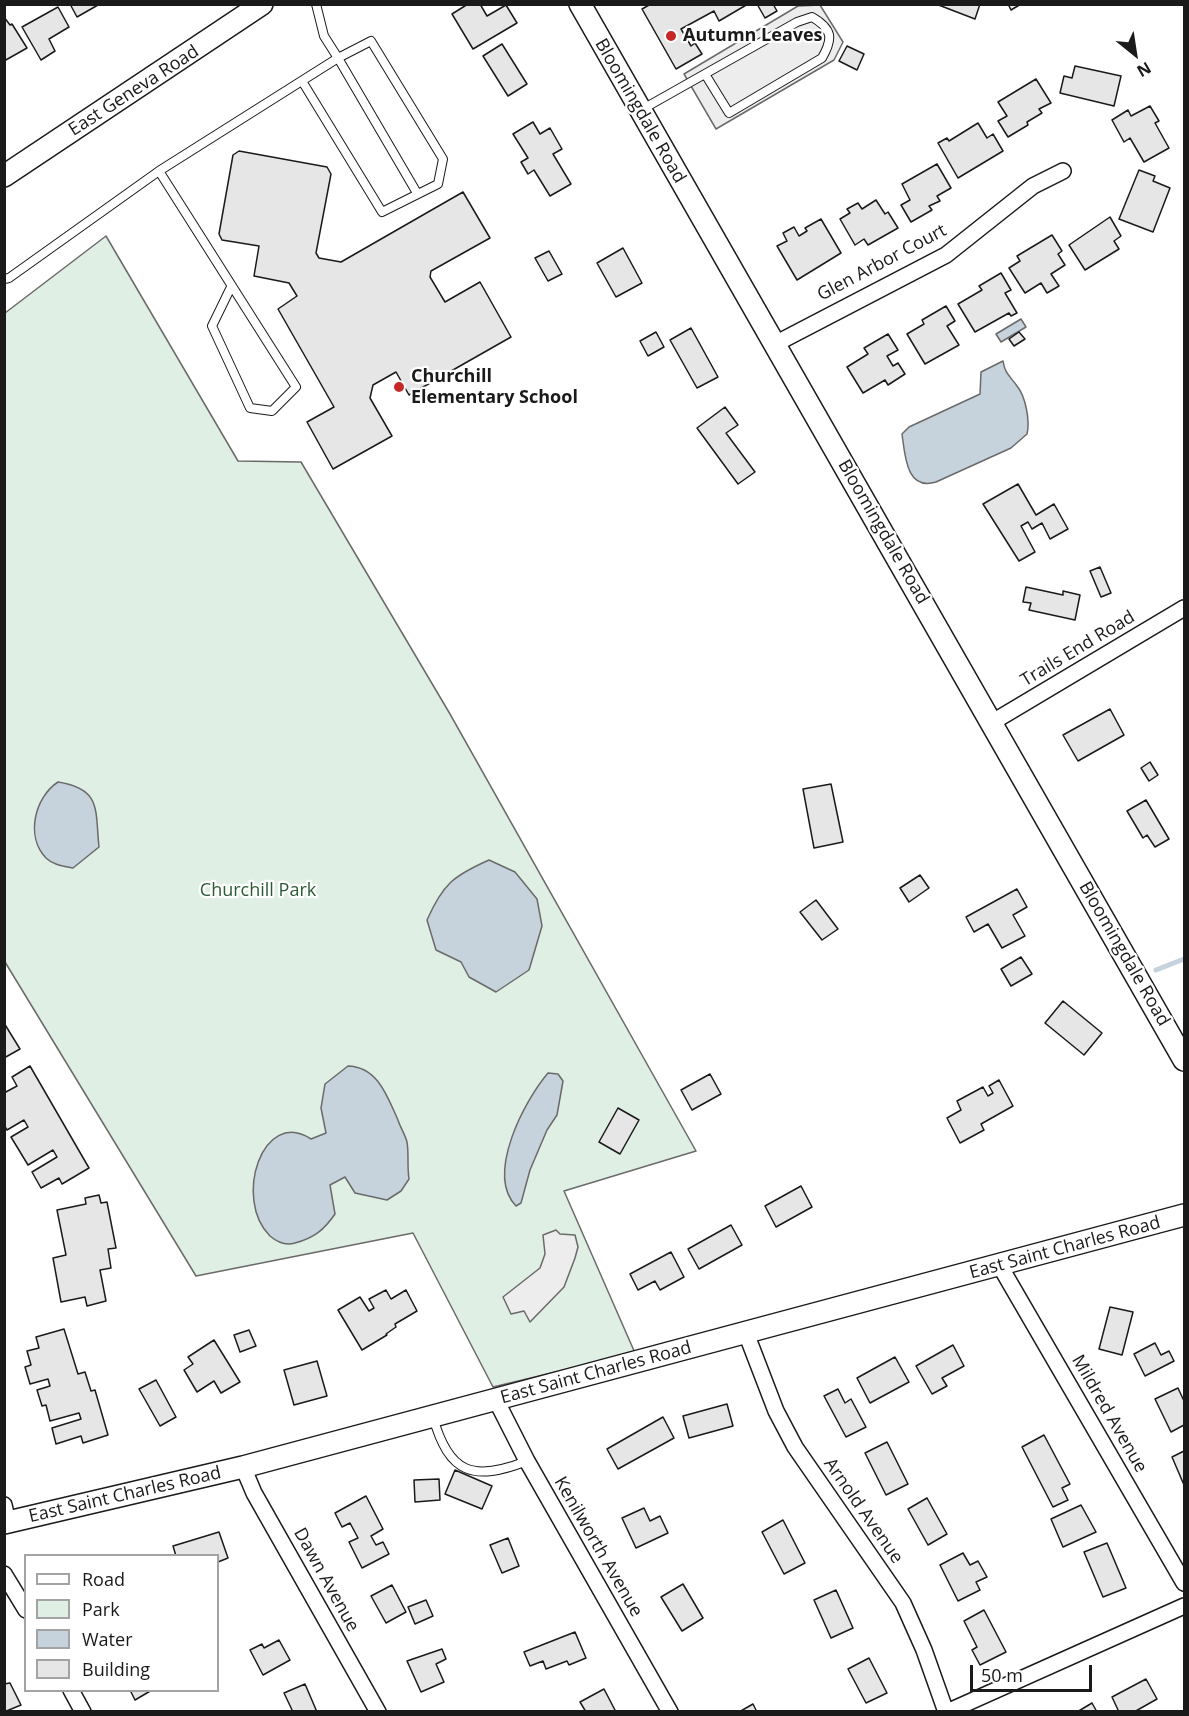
<!DOCTYPE html>
<html>
<head>
<meta charset="utf-8">
<style>
	body { margin:0 }
	#map { position:relative; width:1189px; height:1716px; overflow:hidden; background:#fff; font-family:"Open Sans",sans-serif }
	canvas { display:block }
	.frame { position:absolute; inset:0; border:6px solid #1a1a1a; pointer-events:none }
	.legend { position:absolute; left:24px; top:1554px; width:195px; height:138px; box-sizing:border-box; background:#fff; border:2px solid #a3a3a3; margin:0; padding:8px 10px; list-style:none; font-size:18px; color:#1a1a1a }
	.legend li { display:flex; align-items:center; gap:12px; height:30px }
	.legend b { width:30px; border:2px solid #a3a3a3 }
	.north { position:absolute; left:1105px; top:24px; width:60px; height:60px; -webkit-text-stroke:4px #fff; paint-order:stroke; rotate:150deg; font-size:16px; font-weight:700; line-height:24px; text-align:center; color:#1a1a1a }
	.north::after { content:''; display:block; margin:auto; width:21px; height:27px; background:#1a1a1a; clip-path:polygon(50% 0,100% 100%,50% 72%,0 100%) }
	.scale { position:absolute; left:970px; top:1665px; width:122px; height:27px; box-sizing:border-box; border:3px solid #1a1a1a; border-top:0; padding-left:8px; font-size:18px; line-height:21px; white-space:nowrap; color:#1a1a1a; -webkit-text-stroke:4px #fff; paint-order:stroke }
</style>
</head>
<body>
<div id="map">
<canvas width="1189" height="1716"></canvas>
<div class="frame"></div>
<ul class="legend">
<li><b style="height:8px;background:#fff"></b>Road</li>
<li><b style="height:16px;background:#e0efe3"></b>Park</li>
<li><b style="height:16px;background:#c6d2dc"></b>Water</li>
<li><b style="height:16px;background:#e6e6e6"></b>Building</li>
</ul>
<div class="north">N</div>
<div class="scale">50 m</div>
</div>
<script>
const ctx = document.querySelector('canvas').getContext('2d');
ctx.lineJoin = 'round';
function fillPath(path, color) {
  ctx.fillStyle = color;
  ctx.fill(path, 'evenodd');
}
function trace(path, color, width, dash) {
  ctx.strokeStyle = color;
  ctx.lineWidth = width;
  ctx.lineCap = dash ? 'butt' : 'round';
  ctx.setLineDash(dash || []);
  ctx.stroke(path);
}
function label(font, color, halo, rows, align = 'center') {
  ctx.font = font + ' "Open Sans",sans-serif';
  ctx.lineWidth = 4.5;
  ctx.setLineDash([]);
  ctx.textBaseline = 'middle';
  ctx.strokeStyle = halo;
  ctx.fillStyle = color;
  for (const [text, x, y, turn = 0] of rows) {
    ctx.save();
    ctx.translate(x, y);
    ctx.rotate((+turn || 0) * Math.PI / 180);
    ctx.textAlign = isNaN(turn) ? turn : align;
    if (halo) ctx.strokeText(text, 0, 0);
    ctx.fillText(text, 0, 0);
    ctx.restore();
  }
}
const green = new Path2D(`
	M106,236l132,225 63,1 149,252 246,437 -132,40 71,162 -142,34 -80,-154 -217,43 -191,-314v-649z`);
const parking = new Path2D(`
	M820,5l23,37 -9,18 -118,69 -32,-55 114,-68z
	M556,1230l4,4 15,1 3,12 -3,11 -11,29 -34,35 -6,-11 -13,3 -8,-17 37,-29 5,-14 -2,-19z`);
const water = new Path2D(`
	M1021,319l5,8 -25,15 -5,-8z
	M1003,361c2,13 7,15 14,25 9,11 13,35 10,48l-16,14 -75,34c-30,9 -31,-27 -34,-48l7,-7 71,-33 1,-22z
	M58,782c44,7 37,28 41,65l-26,21c-10,-2 -20,-3 -27,-10 -21,-22 -11,-61 12,-76z
	M489,860l26,12 22,27 5,27 -13,44 -33,22 -27,-15 -8,-15 -25,-12 -9,-30c16,-36 26,-44 62,-60z
	M348,1066c30,1 39,30 50,54 2,7 7,14 9,22 2,11 0,24 2,37l-8,12 -14,9 -32,-7 -10,-16 -15,8 5,29c-11,16 -21,24 -40,29 -10,3 -18,-1 -25,-7 -37,-36 -8,-129 41,-97l15,-6 -5,-25 4,-24z
	M548,1073l10,1 5,7 -6,34 -10,15 -17,40 -9,33 -5,3c-31,-32 9,-106 32,-133z`);
const stream = new Path2D(`
	M1156,970l28,-11`);
const building = new Path2D(`
	M70,4h28v1l-21,12z
	M468,4h12l7,12 19,-11 11,18 -44,26 -21,-35z
	M651,4h97l-29,17 -5,-10 -33,18 10,17 4,-3 7,11 -26,15 -34,-60z
	M757,4h16l4,7 -12,7z
	M936,4h44l-5,15z
	M1008,4h13l-10,6z
	M58,7l11,20 -20,12 6,12 -14,9 -19,-33z
	M4,17l6,8 2,-1 15,24 -23,13z
	M502,44l25,40 -19,12 -25,-40z
	M847,46l17,8 -7,16 -18,-9z
	M1075,66l46,10 -7,30 -54,-13 4,-17 8,2z
	M1036,79l15,24 -12,6 3,4 -15,9 1,3 -20,12 -10,-16 9,-5 -9,-14z
	M1150,106l9,15 -4,2 14,25 -25,14 -14,-24 -6,4 -12,-22 16,-10 3,6z
	M533,122l7,12 10,-6 12,21 -9,5 18,30 -21,12 -16,-26 -6,4 -7,-12 7,-4 -15,-24z
	M978,123l9,15 6,-4 10,17 -45,27 -20,-35 9,-5 2,3z
	M239,151l88,16 4,7 -15,79 3,5 22,4 122,-70 27,46 -59,33 -1,6 15,25 35,-20 31,55 -102,58 -13,-23 -23,13 -3,13 22,38 -59,33 -26,-47 27,-15 -56,-98 19,-13 -8,-13 -35,-7 5,-30 -37,-6 -3,-6 14,-79z
	M937,164l14,24 -14,8 3,5 -11,5 3,4 -21,12 -10,-17 9,-5 -8,-16z
	M1139,170l16,6 -2,5 17,7 -17,44 -34,-13z
	M876,200l9,14 3,-2 10,16 -30,17 -4,-6 -9,6 -15,-26 10,-6 -3,-4 11,-6 4,6z
	M1110,217l11,19 -7,5 5,8 -34,21 -16,-25z
	M821,219l20,34 -44,27 -20,-34 10,-5 -4,-8 11,-6 5,9 8,-5 -2,-3z
	M1052,235l10,16 -4,3 7,11 -14,9 8,12 -12,7 -6,-10 -16,10 -16,-25 11,-7 -3,-5z
	M623,248l19,35 -26,14 -19,-34z
	M549,251l13,23 -14,7 -13,-23z
	M1001,273l10,17 -6,3 12,20 -6,3 -2,-3 -34,19 -17,-28 24,-14 -3,-4z
	M946,306l9,15 -8,5 12,19 -34,19 -18,-30 17,-10 -2,-4z
	M691,328l27,49 -21,11 -27,-48z
	M656,332l8,15 -16,9 -8,-15z
	M1019,332l6,7 -11,7 -5,-7z
	M888,334l10,16 -11,6 6,10 5,-3 7,11 -17,11 -3,-5 -22,13 -16,-26 21,-13 -4,-6z
	M725,407l13,18 -12,8 29,39 -17,12 -41,-56z
	M1018,484l18,31 18,-11 14,25 -18,10 -8,-16 -10,6 -4,-7 -7,4 14,26 -16,9 -36,-57z
	M1100,567l11,26 -10,4 -11,-26z
	M1026,587l37,8v-4l17,4 -5,25 -46,-10 2,-7 -8,-1z
	M1110,709l14,26 -46,26 -15,-26z
	M1150,762l8,13 -9,6 -8,-13z
	M831,784l12,58 -29,6 -11,-59z
	M1146,800l23,39 -14,8 -8,-12 -4,3 -16,-27z
	M920,875l9,13 -20,14 -9,-14z
	M1017,889l10,18 -14,8 12,21 -23,12 -14,-24 -14,8 -8,-15z
	M816,900l22,29 -16,11 -22,-28z
	M1021,957l11,17 -21,12 -10,-17z
	M1063,1001l39,32 -18,22 -39,-32z
	M4,1023l16,26 -16,9z
	M30,1066l59,102 -27,16 -3,-6 -18,10 -9,-16 25,-15 -4,-7 -25,15 -17,-28 17,-10 -4,-7 -17,10 -3,-5v-32l13,-7 -5,-9z
	M710,1074l11,20 -29,16 -11,-20z
	M999,1080l14,26 -32,18 3,6 -24,13 -13,-25 14,-8 -4,-9 26,-14 5,9 5,-3 -4,-7z
	M618,1108l21,12 -19,34 -21,-12z
	M801,1186l11,21 -36,20 -11,-21z
	M99,1195l2,8 6,-1 9,46 -8,1 3,19 -11,2 6,31 -19,5 -2,-9 -24,5 -8,-44 13,-3 -9,-45 29,-6 -1,-6z
	M731,1225l11,20 -43,24 -11,-20z
	M671,1252l13,25 -24,13 -5,-9 -17,9 -8,-16z
	M386,1290l5,9 15,-9 11,21 -22,13 1,3 -10,7 1,1 -25,15 -24,-40 22,-13 9,14 5,-3 -5,-9z
	M1110,1307l23,5 -11,43 -23,-6z
	M64,1329l14,45 7,-2 6,19 4,-1 13,45 -25,8 -2,-7 -25,8 -4,-16 29,-9 -2,-6 -29,8 -4,-16 -4,1 -5,-16 13,-4 -2,-7 -18,5 -5,-17 6,-2 -4,-14 12,-3 -3,-11z
	M249,1330l7,16 -16,6 -6,-17z
	M214,1340l26,42 -19,11 -7,-12 -17,11 -13,-22 9,-6 -5,-7z
	M1155,1343l6,12 8,-4 5,10 -29,15 -11,-22z
	M953,1345l11,21 -22,12 5,8 -15,8 -16,-28z
	M895,1357l14,25 -39,21 -13,-25z
	M317,1361l10,35 -33,9 -10,-35z
	M156,1380l20,37 -16,9 -21,-37z
	M1178,1388l6,13v24l-13,7 -16,-33z
	M838,1389l7,14 6,-4 15,28 -20,10 -22,-41z
	M727,1404l6,22 -44,12 -6,-22z
	M663,1417l11,21 -56,31 -11,-20z
	M1044,1435l26,49 -8,4 6,12 -15,7 -31,-60z
	M887,1442l21,42 -22,11 -21,-42z
	M1184,1451v34l-12,-28z
	M455,1470l37,16 -10,23 -37,-15z
	M439,1479l1,21 -25,2 -1,-22z
	M366,1496l17,33 -12,7 5,9 7,-3 6,12 -27,14 -13,-26 9,-4 -8,-15 -8,4 -7,-14z
	M927,1498l20,36 -19,11 -20,-36z
	M1081,1505l15,27 -33,15 -12,-28z
	M644,1508l6,13 10,-5 8,17 -32,15 -14,-30z
	M783,1520l22,43 -21,11 -22,-42z
	M219,1532l9,26 -10,4v-6h-42l-3,-10z
	M508,1538l11,28 -17,7 -12,-28z
	M1107,1543l19,45 -23,9 -19,-45z
	M963,1553l7,12 8,-4 9,16 -11,5 4,8 -22,11 -18,-36z
	M683,1584l20,34 -21,13 -21,-34z
	M392,1585l14,27 -20,11 -15,-27z
	M836,1590l17,38 -22,10 -17,-38z
	M426,1600l7,16 -18,8 -7,-17z
	M984,1610l22,42 -26,13 -8,-15 5,-3 -13,-26z
	M575,1632l11,26 -17,7 -2,-4 -21,8 -3,-8 -13,5 -6,-14z
	M279,1640l11,20 -27,15 -13,-25 12,-6 2,4z
	M442,1649l4,10 -10,5 8,18 -23,10 -14,-31z
	M869,1658l18,35 -21,10 -18,-34z
	M1146,1679l11,20 -23,13h-15l-7,-15z
	M10,1683l11,22 -17,7v-28z
	M305,1684l12,28h-24l-9,-19z
	M604,1689l12,23h-30l-6,-10z
	M130,1690h22l-17,10z
	M1092,1703l5,9h-20z
	M753,1704l4,8h-18z`);
const lane = new Path2D(`
	M302,81l80,131 56,-28 5,-25 -72,-118 -33,17 79,135
	M641,110l156,-88 15,-5c21,12 21,22 10,41l-93,55 -24,-39
	M159,171l137,216 -24,24 -22,-3 -38,-82 19,-39
	M4,279l5,-1 150,-107 179,-113 -14,-22 -8,-32
	M433,1417c16,57 40,65 94,44`);
const street = new Path2D(`
	M775,344l171,-89 87,-69 30,-15
	M991,723l193,-115
	M1000,1266l184,317
	M746,1333l30,78 19,36 108,156 21,47 22,62
	M496,1400l31,61 143,251
	M243,1467l11,26 124,219
	M4,1505l4,17
	M4,1574l22,36
	M71,1690l12,22
	M947,1712l237,-106`);
const secondary = new Path2D(`
	M580,4l604,1056
	M4,176l258,-172
	M4,1523l239,-56 941,-252`);
const markers = [
	[671,36,6,"#c62828"],
	[399,387,6,"#c62828"]
];
const poiNames = [
	["Autumn Leaves",683,36],
	["Churchill",411,377],
	["Elementary School",411,398]
];
const streetNames = [
	["East Geneva Road",134,91,-33],
	["Bloomingdale Road",640,111,60],
	["Glen Arbor Court",882,263,-28],
	["Bloomingdale Road",883,532,60],
	["Trails End Road",1078,649,-31],
	["Bloomingdale Road",1124,954,60],
	["East Saint Charles Road",1065,1248,-15],
	["East Saint Charles Road",596,1373,-15],
	["Mildred Avenue",1109,1414,60],
	["East Saint Charles Road",125,1495,-13],
	["Arnold Avenue",863,1511,55],
	["Kenilworth Avenue",598,1547,60],
	["Dawn Avenue",326,1580,61]
];
const parkNames = [
	["Churchill Park",258,891]
];
fillPath(green, '#e0efe3');
trace(green, '#6a6a6a', 1.5);
fillPath(parking, '#ededed');
trace(parking, '#6a6a6a', 1.5);
fillPath(water, '#c6d2dc');
trace(water, '#6a6a6a', 1.5);
trace(stream, '#c6d2dc', 5);
fillPath(building, '#e6e6e6');
trace(building, '#1a1a1a', 1.5);
trace(lane, '#1a1a1a', 10);
trace(street, '#1a1a1a', 18);
trace(secondary, '#1a1a1a', 24);
trace(lane, '#fff', 8);
trace(street, '#fff', 15);
trace(secondary, '#fff', 21);
for (const [x, y, r, color] of markers) {
  const dot = new Path2D();
  dot.arc(x, y, r, 0, 2 * Math.PI);
  ctx.fillStyle = color;
  ctx.fill(dot);
  trace(dot, '#fff', 2);
}
label('bold 18px', '#1a1a1a', '#fff', poiNames, 'left');
label('18px', '#1a1a1a', '#fff', streetNames);
label('18px', '#2b5a34', '#fff', parkNames);
</script>
</body>
</html>
